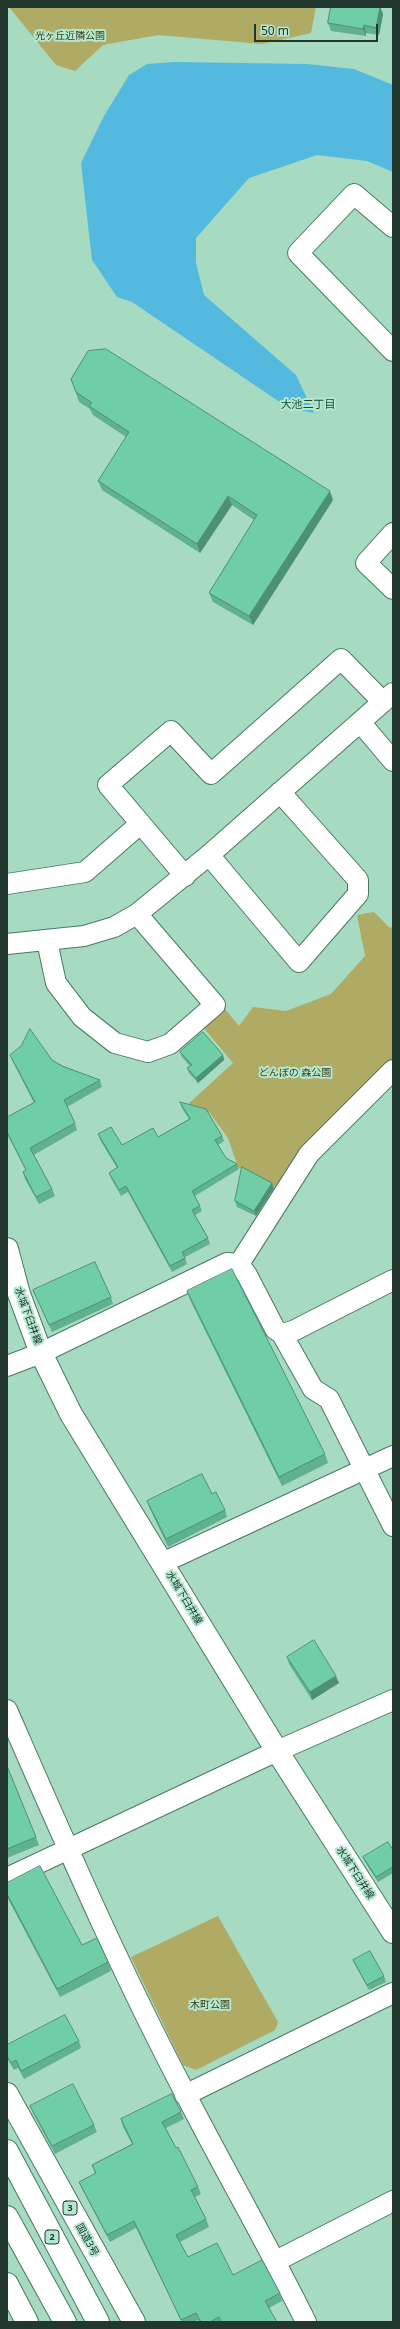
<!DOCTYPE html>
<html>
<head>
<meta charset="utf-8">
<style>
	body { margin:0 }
	#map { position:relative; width:400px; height:2329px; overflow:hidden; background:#a6dbc2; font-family:"Noto Sans",sans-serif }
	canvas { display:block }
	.frame { position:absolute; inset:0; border:8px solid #22372e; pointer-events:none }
	.scale { position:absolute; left:254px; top:24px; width:124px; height:18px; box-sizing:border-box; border:2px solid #22372e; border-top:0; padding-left:5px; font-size:12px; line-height:14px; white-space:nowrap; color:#22372e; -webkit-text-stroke:3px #b3e8cf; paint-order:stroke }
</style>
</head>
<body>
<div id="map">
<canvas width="400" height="2329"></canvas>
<div class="frame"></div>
<div class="scale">50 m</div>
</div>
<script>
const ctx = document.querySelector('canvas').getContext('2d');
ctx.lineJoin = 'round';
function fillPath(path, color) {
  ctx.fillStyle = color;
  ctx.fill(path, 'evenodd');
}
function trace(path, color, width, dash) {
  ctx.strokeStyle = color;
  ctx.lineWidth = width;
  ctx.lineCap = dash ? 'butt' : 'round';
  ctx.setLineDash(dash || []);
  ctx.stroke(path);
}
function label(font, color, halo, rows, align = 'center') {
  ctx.font = font + ' "Noto Sans","Noto Sans JP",sans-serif';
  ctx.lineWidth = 4;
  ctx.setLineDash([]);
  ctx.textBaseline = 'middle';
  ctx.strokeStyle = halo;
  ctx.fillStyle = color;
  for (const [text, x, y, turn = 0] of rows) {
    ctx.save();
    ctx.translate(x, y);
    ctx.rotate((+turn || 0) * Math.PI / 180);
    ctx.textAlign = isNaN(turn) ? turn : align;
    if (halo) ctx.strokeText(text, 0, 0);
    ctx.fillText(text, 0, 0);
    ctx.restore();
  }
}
const green = new Path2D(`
	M9,7h307l-5,26 -49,11 -104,-9 -55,10 -28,26 -19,-6z
	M374,912l16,16 3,-2v132l-116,130 -39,-21 -10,-29 -19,-26 -24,-5 48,-44 -30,-36 22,-18 14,17 14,-19 33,4 45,-17 34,-38 -8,-41z
	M218,1916l60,106 -3,8 -79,40 -13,-5 -52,-108z`);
const water = new Path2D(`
	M175,62l132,2 47,5 39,16v87l-26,-11 -50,-6 -68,23 -53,60v25l8,32 92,80 18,38 -27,-6 -155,-105 -15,-5 -25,-37 -11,-97 23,-47 25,-41 18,-11z`);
const minor = new Path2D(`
	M393,227l-39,-33 -56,59 95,98
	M393,533l-27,30 27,26
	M360,722l33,39
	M209,855l90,107 59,-68v-14l-78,-88
	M185,876l-77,-91 63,-54 40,43 130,-115 42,43
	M7,884l78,-12 55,-48
	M47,941l9,42 26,34 33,26 33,9 22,-8 45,-39 -78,-91
	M7,944l77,-8 30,-9 23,-13 72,-59 184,-162
	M239,1264l70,-110 84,-84
	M282,1334l11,-3 100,-51
	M7,1366l34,-13 186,-90 12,1 8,11 28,54 7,5 31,55 16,10 64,127
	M162,1563l231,-107
	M7,1710c57,130 113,260 179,385 39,76 82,150 120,227
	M7,1878l270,-127 116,-51
	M185,2095l208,-102
	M276,2261l117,-60`);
const major = new Path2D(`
	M7,1249l12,45 22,59 30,61 206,337 116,181`);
const highway = new Path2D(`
	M7,2094l127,228
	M7,2151l91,171
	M7,2217l58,105
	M7,2284l20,38`);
const wall = new Path2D(`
	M331,7h49l3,7 -4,21 -13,-2v3l-35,-5 -3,-8z
	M71,379l262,121 -80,125 -40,-23 -4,-9 45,-73 -22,-15 -32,48 -98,-63 -4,-9 28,-44 -33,-22 -3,-6 -11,-7z
	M180,1052l43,3 1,5 -26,23 -9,-10 -2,-5 3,-2 -8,-9z
	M10,1055l42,5 10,6 38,14 2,7 -35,20 8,16 2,7 -43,25 18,34 3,7 -16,8 -14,-25 -2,-7 3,-2 -19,-36v-17l27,-14 -21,-41z
	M180,1102l42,34 2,5 -6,4 8,13 11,6 2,5 -44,27 5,10 2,5 -7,4 13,23 2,6 -25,13 2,7 -15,8 -44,-80 -7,4 -10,-18 -2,-5 8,-5 -17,-28 -2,-6 24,11 36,-8 31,-18 -7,-11z
	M274,1188l-18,28 -19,-9 -2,-6z
	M33,1290l78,7 2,7 -61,28z
	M187,1291l138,163 3,9 -46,23 -92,-186z
	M212,1494l13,16 2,7 -59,30 -18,-38 -3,-8z
	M287,1657l52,26 -27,17 -23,-36z
	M7,1766l32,79 -32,13z
	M393,1850v23l-15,9 -13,-20 -2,-5z
	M7,1883l75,62 26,17 3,9 -51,26 -53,-100z
	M353,1960l31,16 2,6 -17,8 -14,-25z
	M79,2041l2,7 -57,31 -6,-11 -4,2 -7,-12v-13z
	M30,2106l64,19 3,7 -42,22 -22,-41z
	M181,2112l3,7 -18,9 10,20 22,39 3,7 -6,3 11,22 3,8 -29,15 8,15 92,36 2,8 -13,7 8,14h-78l-1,-2 -4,2h-12l-46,-94 -26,14 -28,-53 -3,-7 16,-8 -3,-9 40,-21 -9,-17 -2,-8z`);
const shadedWall = new Path2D(`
	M380,7l3,7 -4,21 -3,-7z
	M364,25l2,8v3l-3,-7z
	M330,491l3,9 -80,125 -4,-9z
	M228,496l4,9 -32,48 -3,-9z
	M223,1055l1,5 -26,23 -2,-5z
	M272,1183l2,5 -18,28 -2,-5z
	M336,1676l3,7 -27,17 -2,-8z`);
const building = new Path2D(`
	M331,7h49l-4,21 -12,-3 -1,4 -35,-6z
	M106,349l224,142 -81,125 -40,-23 48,-78 -29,-19 -31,48 -99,-63 31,-49 -40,-26 3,-3 -16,-11 -5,-13 17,-28z
	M30,1029l22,31 10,6 38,14 -36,20 11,23 -45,25 22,41 -16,8 -13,-25 3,-2 -19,-38v-15l28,-15 -25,-47 11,-9z
	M203,1032l20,23 -27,23 -9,-10 5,-3 -12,-13z
	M180,1102l26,7 16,27 -7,4 11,18 11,6 -45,27 8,15 -8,4 16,28 -26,14 3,6 -15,8 -44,-80 -7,4 -10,-17 9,-6 -20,-33 13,-7 11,18 31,-17 5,9 32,-18z
	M242,1167l30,16 -18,28 -19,-10z
	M95,1262l16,35 -62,28 -16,-35z
	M232,1269l93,185 -46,23 -92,-186z
	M202,1474l10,20 4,-2 9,18 -59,29 -19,-38z
	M314,1640l22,36 -26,16 -23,-35z
	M7,1766l29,71 -29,12z
	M388,1842l5,8v17l-17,10 -13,-20z
	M40,1866l42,79 15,-7 11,24 -51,27 -50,-95v-11z
	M370,1951l14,25 -17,9 -14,-25z
	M65,2015l14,26 -58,30 -5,-11 -5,3 -4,-7v-11z
	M73,2084l21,41 -42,21 -22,-40z
	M172,2094l9,18 -19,10 14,26 2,-1 20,40 -7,3 15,29 -30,16 12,22 29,-14 16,32 29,-15 18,33 -15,8 12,21h-56l-2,-5 -9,5h-9l-5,-9 -15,7 -47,-99 -27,14 -28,-53 17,-9 -4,-8 41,-21 -12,-25z`);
const shields = [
	[70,2208,14],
	[52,2237,14]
];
const shieldNames = [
	["3",70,2208],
	["2",52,2237]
];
const parkNames = [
	["光ヶ丘近隣公園",70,36],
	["どんぽの 森公園",295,1073],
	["木町公園",210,2005]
];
const streetNames = [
	["水城下臼井線",28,1316,70],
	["水城下臼井線",184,1598,59],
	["水城下臼井線",355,1873,57],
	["国道3号",87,2240,61]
];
const neighbourhoodNames = [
	["大池二丁目",308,405]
];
fillPath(green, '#afaa64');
fillPath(water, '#53b9de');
trace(minor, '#487964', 22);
trace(major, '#487964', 24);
trace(highway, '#487964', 24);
trace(minor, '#fff', 20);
trace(major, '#fff', 22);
trace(highway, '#fff', 22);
fillPath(wall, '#60b190');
fillPath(shadedWall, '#4e9075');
fillPath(building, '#70cea7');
trace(building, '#4e9075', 1);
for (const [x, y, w] of shields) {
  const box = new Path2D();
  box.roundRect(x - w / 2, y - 7, w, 14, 3);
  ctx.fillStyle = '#b3e8cf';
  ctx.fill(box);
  trace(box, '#22372e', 1);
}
label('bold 9px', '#22372e', null, shieldNames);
label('10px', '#3f3c17', '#b3e8cf', parkNames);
label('10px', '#22372e', '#b3e8cf', streetNames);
label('11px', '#194c39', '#b3e8cf', neighbourhoodNames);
</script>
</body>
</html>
